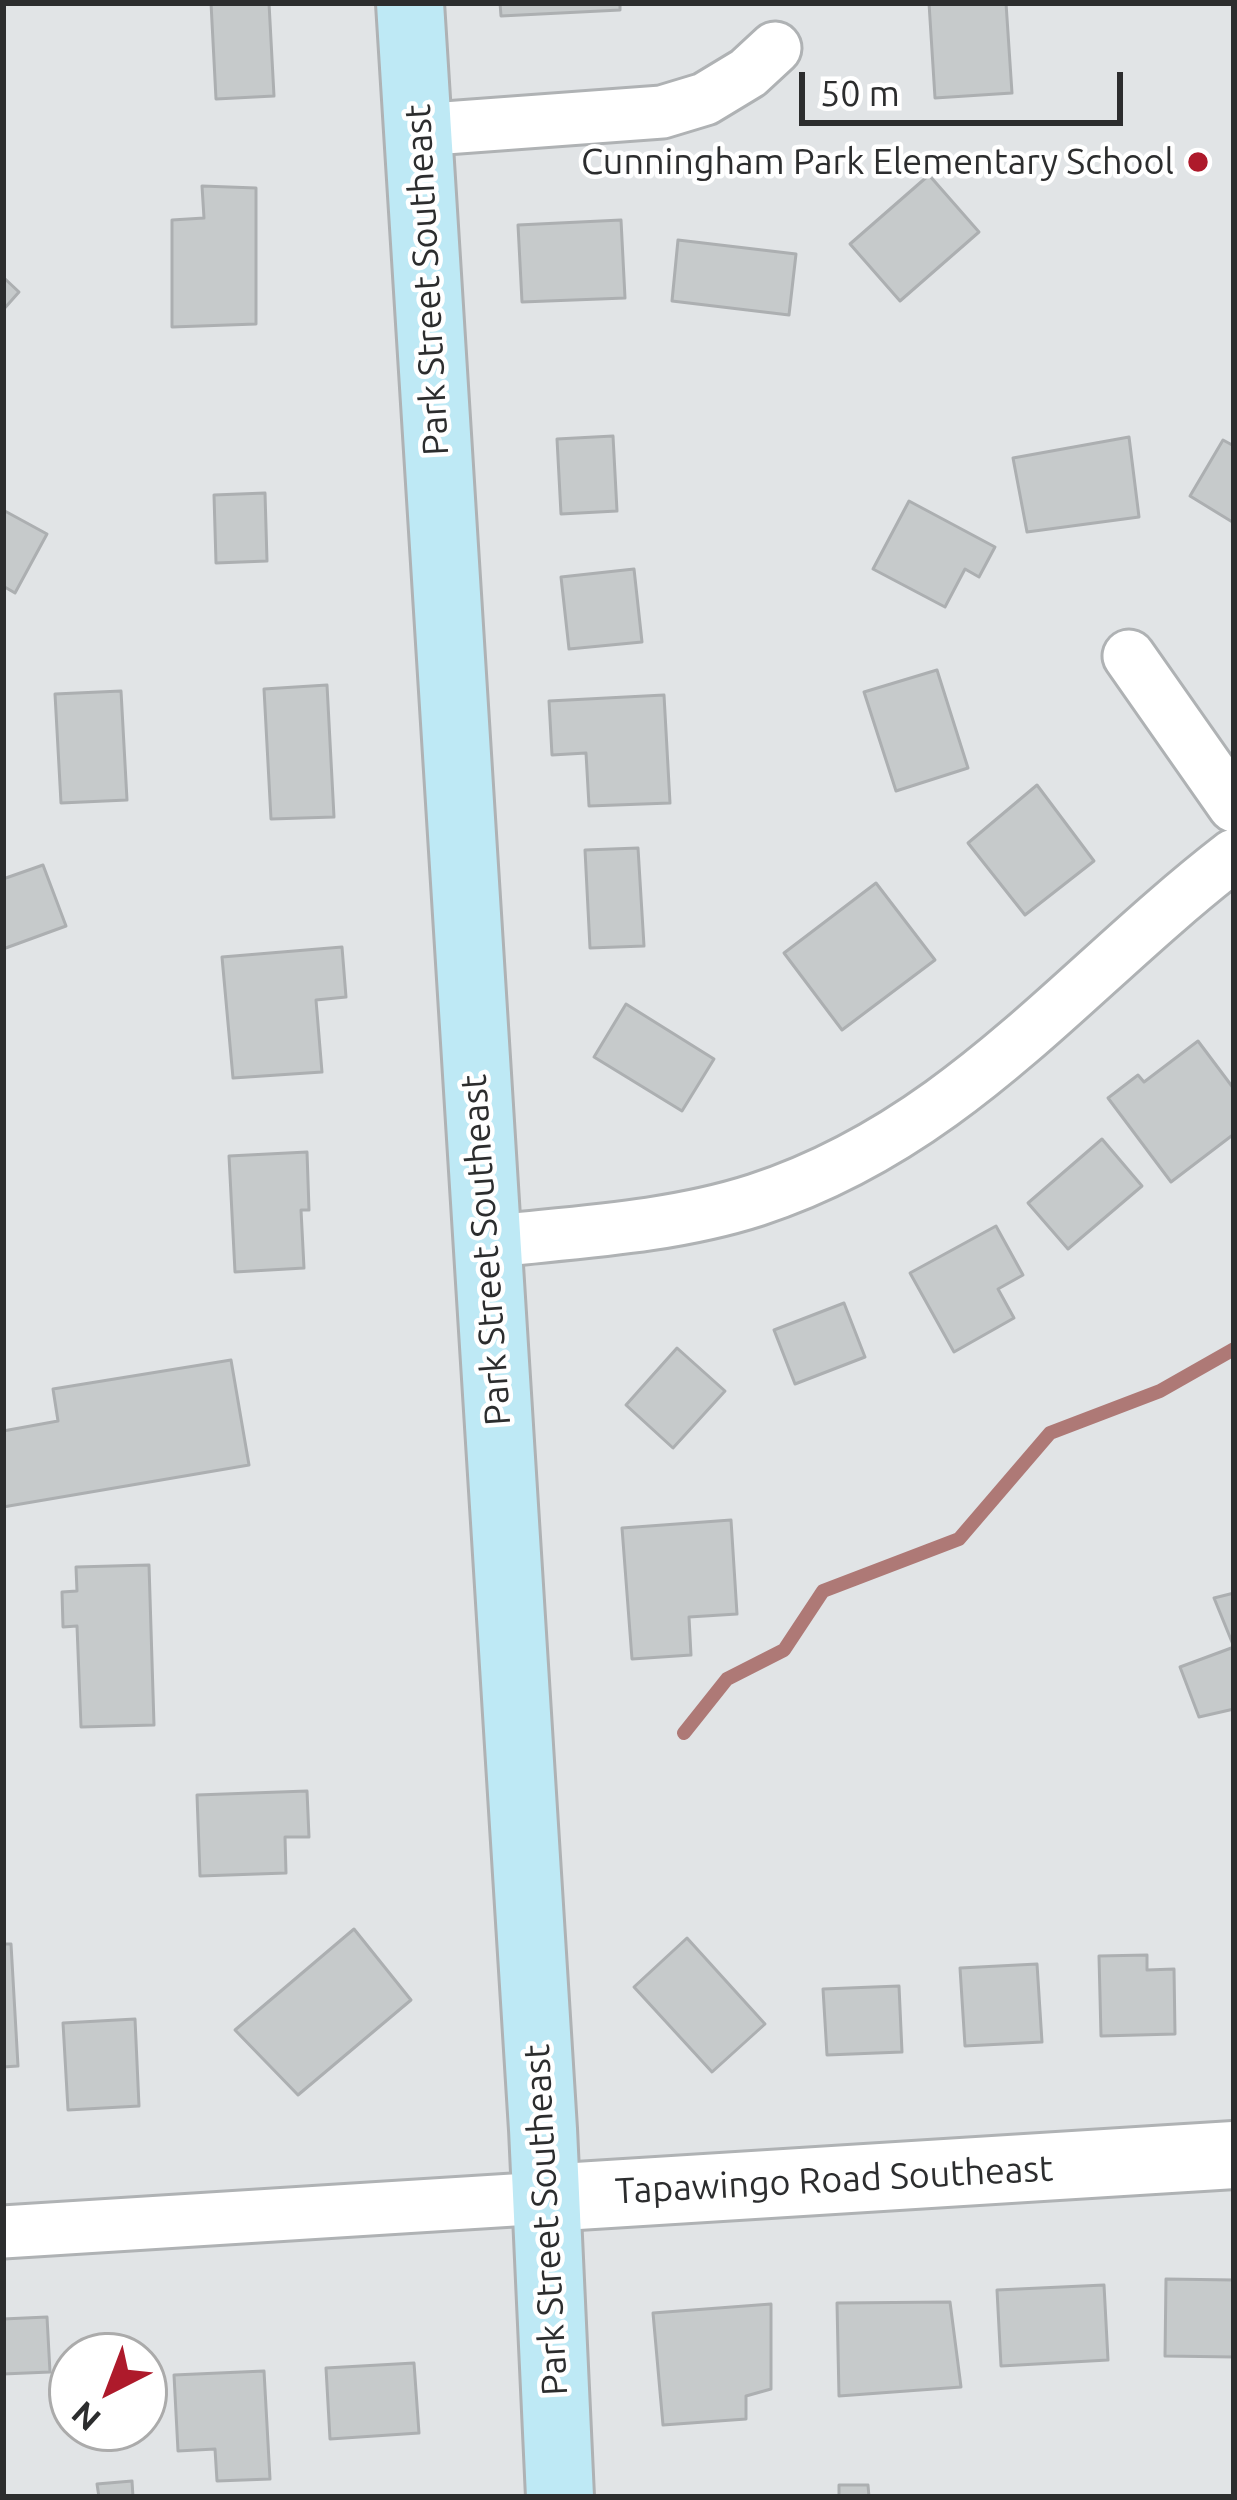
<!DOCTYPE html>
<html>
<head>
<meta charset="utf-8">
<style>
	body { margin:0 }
	#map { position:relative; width:1237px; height:2500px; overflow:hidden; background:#e1e4e6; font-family:Ubuntu,sans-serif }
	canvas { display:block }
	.frame { position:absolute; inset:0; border:6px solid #2c2d2e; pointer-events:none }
	.north { position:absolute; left:48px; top:2332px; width:120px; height:120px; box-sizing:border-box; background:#fff; border:3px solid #ababab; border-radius:50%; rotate:222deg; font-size:33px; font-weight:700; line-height:48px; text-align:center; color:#2c2d2e }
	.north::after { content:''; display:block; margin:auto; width:42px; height:54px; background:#ae1a2b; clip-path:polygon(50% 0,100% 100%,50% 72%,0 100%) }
	.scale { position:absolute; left:799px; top:72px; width:324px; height:54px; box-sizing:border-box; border:6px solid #2c2d2e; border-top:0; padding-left:15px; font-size:36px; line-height:42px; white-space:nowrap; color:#2c2d2e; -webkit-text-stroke:9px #fff; paint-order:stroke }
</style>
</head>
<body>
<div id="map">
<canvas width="1237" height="2500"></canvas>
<div class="frame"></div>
<div class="north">N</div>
<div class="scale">50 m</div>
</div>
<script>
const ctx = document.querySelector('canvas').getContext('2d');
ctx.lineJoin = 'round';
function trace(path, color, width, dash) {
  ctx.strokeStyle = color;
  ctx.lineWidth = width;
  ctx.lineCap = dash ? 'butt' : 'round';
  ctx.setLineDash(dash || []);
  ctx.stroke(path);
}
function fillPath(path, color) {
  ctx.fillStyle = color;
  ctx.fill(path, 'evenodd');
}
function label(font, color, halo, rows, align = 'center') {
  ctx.font = font + ' Ubuntu,sans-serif';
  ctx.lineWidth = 9;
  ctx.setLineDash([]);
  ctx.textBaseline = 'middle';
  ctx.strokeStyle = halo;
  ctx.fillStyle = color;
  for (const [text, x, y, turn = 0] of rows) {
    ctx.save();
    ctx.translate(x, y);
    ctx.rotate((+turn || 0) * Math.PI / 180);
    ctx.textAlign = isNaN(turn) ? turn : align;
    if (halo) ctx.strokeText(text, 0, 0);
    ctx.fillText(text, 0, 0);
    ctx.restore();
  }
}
const stream = new Path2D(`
	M684,1733l43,-54 57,-29 39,-59 136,-52 91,-106 110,-42 74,-42`);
const building = new Path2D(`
	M211,3h58l5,93 -58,3z
	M500,3h120v7l-119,6z
	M929,3h77l6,90 -77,5z
	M929,175l50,57 -79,69 -50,-57z
	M202,186l54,2v136l-84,3v-107l32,-2z
	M621,220l4,78 -103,4 -4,-77z
	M678,240l118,14 -7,61 -117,-14z
	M3,277l16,15 -16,18z
	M613,436l4,75 -56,3 -4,-75z
	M1129,437l10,80 -112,15 -14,-74z
	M1223,440l11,6v77l-44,-27z
	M265,493l2,68 -51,2 -2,-68z
	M909,501l86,46 -16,30 -14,-8 -20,38 -72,-38z
	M3,510l44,24 -32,59 -12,-7z
	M634,569l8,73 -73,7 -8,-72z
	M937,670l31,98 -72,23 -32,-99z
	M327,685l7,132 -63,2 -7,-130z
	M121,691l6,109 -66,3 -6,-109z
	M664,695l6,108 -81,3 -3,-53 -34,2 -3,-54z
	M1037,785l57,76 -69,54 -57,-72z
	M638,848l6,98 -54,2 -5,-98z
	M43,865l23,61 -63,23v-70z
	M876,883l59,77 -93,70 -58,-77z
	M342,947l4,50 -30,3 6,72 -89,6 -11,-121z
	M626,1004l88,55 -32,52 -88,-54z
	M1198,1041l36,48v45l-63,48 -63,-84 30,-23 6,7z
	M1102,1139l40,47 -74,63 -40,-46z
	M307,1152l2,58h-8l3,58 -69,4 -6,-116z
	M996,1226l27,49 -25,14 16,29 -60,34 -44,-79z
	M844,1303l21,54 -70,27 -21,-54z
	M677,1348l48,43 -52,57 -47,-43z
	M231,1360l18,105 -246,42v-76l55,-10 -5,-32z
	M731,1520l6,94 -48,3 2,38 -59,4 -10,-131z
	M149,1565l5,160 -73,2 -4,-101 -14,1 -1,-35 15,-1 -1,-24z
	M1234,1593v116l-35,8 -19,-50 54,-20 -20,-49z
	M307,1791l2,46h-24l1,36 -86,3 -3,-81z
	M354,1929l57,71 -113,95 -63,-65z
	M687,1938l78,86 -53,48 -78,-85z
	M3,1944h8l7,122 -15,1z
	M1147,1955v15l27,-1 1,65 -74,2 -2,-80z
	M1037,1964l5,78 -77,4 -5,-78z
	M899,1986l3,66 -75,3 -4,-66z
	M135,2019l4,87 -71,4 -5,-87z
	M1166,2279l68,1v77l-69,-1z
	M1104,2285l4,75 -107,6 -4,-76z
	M950,2302l11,85 -122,9 -2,-93z
	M771,2304v85l-25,7v23l-83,6 -10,-112z
	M47,2317l3,55 -47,2v-55z
	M414,2363l5,70 -89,6 -4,-71z
	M264,2371l6,108 -53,2 -2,-32 -37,2 -4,-76z
	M132,2481l1,16h-34l-2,-13z
	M839,2485h29l1,12h-30z`);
const minor = new Path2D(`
	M418,130l244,-18 43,-13 43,-26 27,-25
	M1129,656l105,150
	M485,1242c90,-10 184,-14 271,-42 202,-66 316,-220 478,-345
	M3,2232l542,-34`);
const tertiary = new Path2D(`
	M545,2198l689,-43`);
const secondary = new Path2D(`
	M410,3l133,2126 17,368`);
const markers = [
	[1198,162,12,"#ae1a2b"]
];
const poiNames = [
	["Cunningham Park Elementary School",1174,162]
];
const streetNames = [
	["Park Street Southeast",427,280,-93],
	["Park Street Southeast",486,1250,-94],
	["Tapawingo Road Southeast",834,2180,-3],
	["Park Street Southeast",546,2220,-93]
];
trace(stream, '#ae7976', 14);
fillPath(building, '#c6cacb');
trace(building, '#acafb1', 3);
trace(minor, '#afb2b4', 57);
trace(tertiary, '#afb2b4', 72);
trace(secondary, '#afb2b4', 72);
trace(minor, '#fff', 51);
trace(tertiary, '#fff', 66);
trace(secondary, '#bee9f5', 66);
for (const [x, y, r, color] of markers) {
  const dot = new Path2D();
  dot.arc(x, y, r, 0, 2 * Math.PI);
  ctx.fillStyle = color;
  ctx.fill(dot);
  trace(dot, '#fff', 4.5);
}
label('36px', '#2c2d2e', '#fff', poiNames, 'right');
label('36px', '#2c2d2e', '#fff', streetNames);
</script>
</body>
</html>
